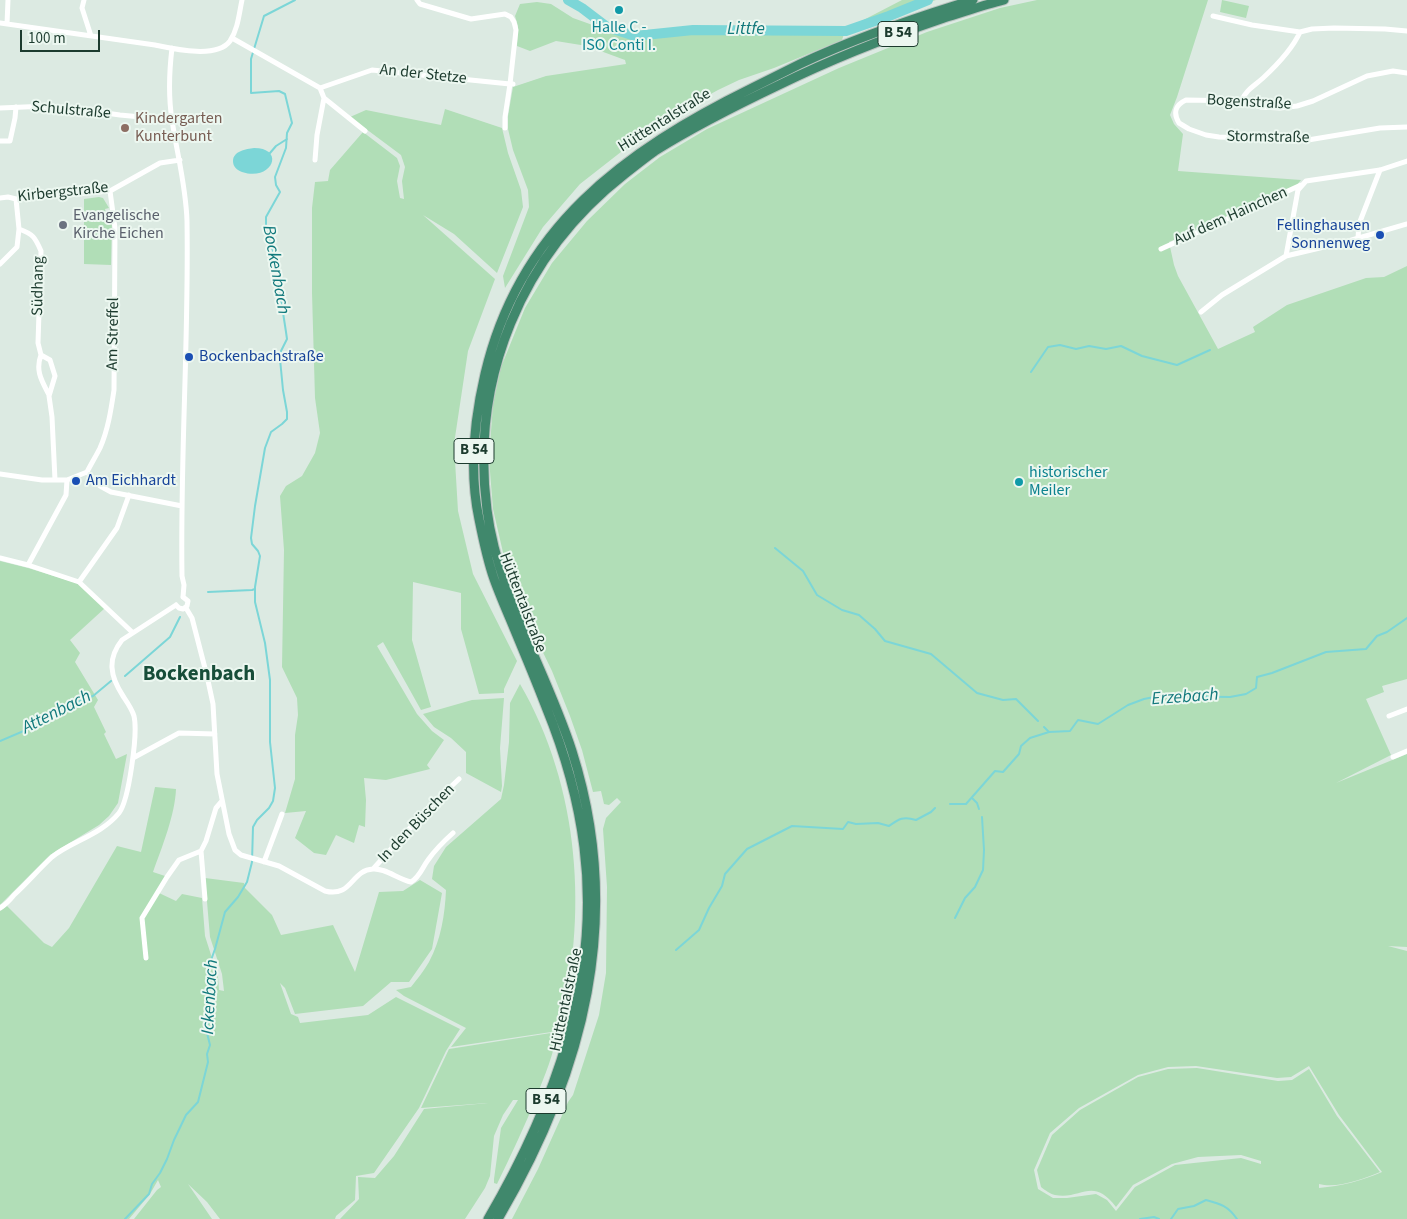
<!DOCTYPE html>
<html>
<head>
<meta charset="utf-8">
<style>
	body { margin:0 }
	#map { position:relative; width:1407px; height:1219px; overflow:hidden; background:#dceae2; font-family:"Source Sans 3",sans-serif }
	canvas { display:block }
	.scale { position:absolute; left:20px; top:30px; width:80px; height:22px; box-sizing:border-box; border:2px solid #1c3b2e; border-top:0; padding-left:6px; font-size:15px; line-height:18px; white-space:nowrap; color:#1c3b2e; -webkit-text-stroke:4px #ecf7f0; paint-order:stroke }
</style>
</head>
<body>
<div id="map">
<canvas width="1407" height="1219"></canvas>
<div class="scale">100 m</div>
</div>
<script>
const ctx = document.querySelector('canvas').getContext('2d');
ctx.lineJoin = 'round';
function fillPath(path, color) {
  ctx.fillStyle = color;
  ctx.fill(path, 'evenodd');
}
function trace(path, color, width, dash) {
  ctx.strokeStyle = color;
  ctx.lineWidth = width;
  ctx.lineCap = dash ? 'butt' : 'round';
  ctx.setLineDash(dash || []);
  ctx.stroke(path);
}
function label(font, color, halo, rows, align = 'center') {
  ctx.font = font + ' "Source Sans 3",sans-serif';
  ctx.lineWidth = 4;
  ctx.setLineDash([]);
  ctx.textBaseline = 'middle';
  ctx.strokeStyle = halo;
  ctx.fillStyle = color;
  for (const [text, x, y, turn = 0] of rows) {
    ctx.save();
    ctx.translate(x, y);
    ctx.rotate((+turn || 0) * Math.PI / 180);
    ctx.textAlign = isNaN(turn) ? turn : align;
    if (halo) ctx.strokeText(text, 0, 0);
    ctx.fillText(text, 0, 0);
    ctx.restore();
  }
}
const green = new Path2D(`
	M902,0h34l-88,28z
	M1037,0h171l-31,97 -7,18 4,9 9,10 -5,37 123,9 -5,6 -26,13 -101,43 5,23 4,11 40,73 37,-17 -2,-5 34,-22 79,-27 18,-1 23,-11v413l-25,7 2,6 -18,7 25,56 -55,28 71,-29v193l-19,-1 19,5v268h-895l26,-50 30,-67 5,-7 26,-80 7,-42 1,-86 -4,-58 3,-11 15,-16 -4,-4 -8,7 -5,-1 -3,-13 -8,1 -11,-42 -12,-34 -18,-45 -32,-66 -15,-44 -12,-52 -4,-50 4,-55 8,-37 24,-59 27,-45 35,-42 38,-37 35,-27 47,-28 132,-61 88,-36 73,-24zM1196,1066l81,12 14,-1 18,-11 30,49 43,57c-21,9 -41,14 -63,16v-4c18,5 44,-5 61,-12l-43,-56 -28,-47 -17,11 -14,1 -81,-13 -29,1 -30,8 -58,33 -28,25 -15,35 4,17c4,3 9,7 14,8 27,5 37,-19 61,12l17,-22 39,-21 26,-7 43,-2 20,6v3l-20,-6 -66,7 -40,22 -19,24 -9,-11 -11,-6 -29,4h-14l-15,-9 -4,-19 16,-37 29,-25 59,-33 30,-8z
	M1222,0l27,6 -3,12 -26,-6z
	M537,2l14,2 22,14 42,15 60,-5 73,5 98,-5 -4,12 -68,28 -35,12 -21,10 -60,33 -78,61 -37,43 -38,61 -2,-12 26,-69 -1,-17 -15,-40 -5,-21v-13l5,-29 33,-11 80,-12 -1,-4 -38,-14 -31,-5 -26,10 -13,-5 1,-20 -3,-10 5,-12z
	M445,109l57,19 6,25 13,37 2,17 -26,66 -43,-39 -31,-19 72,64 -27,72 -14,93 4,67 15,63 44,87 -13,28v4l-25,1 -18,-65v-36l-48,-11 -1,58 19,67 -10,3 -38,-68 -6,4 40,68 15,17 12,9 -17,25 3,4 -44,11 -22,-2 2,22 -1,27 -6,-2 -5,18 -18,-8 -10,20 -12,-2 -19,-15 11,-27 -21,2 10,-34v-44l3,-20 -1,-17 -15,-31 2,-117 -4,-54 6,-10 16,-10 13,-23 5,-20 -5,-35 -3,-105v-85l3,-26 13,-1 2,-11 33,-38 34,26 3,8 -3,15 3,17 4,1 -2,-18 3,-14 -4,-12 -51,-38 16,-7 75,15z
	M99,197l4,1 6,10 -4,1 2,11 5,-1 -1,46 -27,-1v-65z
	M0,561l28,7 52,16 25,24 -35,32 10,13 -5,9 23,38 -4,7 12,25 -2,2 12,25 11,-5 -9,49 -9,13 -10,9 -49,30 -50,50z
	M520,684c60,103 69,233 38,347l-107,16 15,-19 -62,-32 -8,-6 15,-3c6,-8 13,-16 18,-25 12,-22 16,-48 17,-72l-14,-11 2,-13 12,-19 55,-48 3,-14 5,-43 1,-39z
	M504,698l-4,50 2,38 -1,6 -35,-19v-21l-15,-14 -17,-11 -11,-13 49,-14z
	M155,787l21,2c-1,26 -14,58 -23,83l12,4 -6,17 17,8 6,-7 20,4 3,38 13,41 1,13 5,1 -2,-17 -12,-37 -5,-59 39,5 1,5 27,27 9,20 52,-10 22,47 24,-80 24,-1 17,-11 22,13 -10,56 -23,33h-18l-28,24 -68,8 -10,-26 -5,-5 11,31 7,3 2,6 68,-8 28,-18 64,32 -14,22 -27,57 -45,65 -18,3 -1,24 -19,16 -1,3h-115l-13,-17 -19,-18 24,35h-78l23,-29 4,-3 -3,-7 -8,14 -21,25h-129v-308l7,-5 37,37 8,4 17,-19 48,-82 24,6z
	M557,1032c-3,22 -12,43 -20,63 -12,31 -26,60 -40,89l-3,-1v-4l7,-51 17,-28h-5l-10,15 -9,21 -4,40 -5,12 -20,31h-125l19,-20 -1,-22 17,1 19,-22 30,-47 64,-6 -67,5 28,-59z`);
const water = new Path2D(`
	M254,148c32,0 18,34 -12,24 -5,-2 -9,-5 -9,-11 0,-10 13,-12 21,-13z`);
const stream = new Path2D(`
	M270,153l6,-7 11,-7
	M1031,372l17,-25 12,-2 16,4 13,-3 17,3 15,-3 21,10 35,9 33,-15
	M775,548l28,23 14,24 25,15 17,5 16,14 10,12 46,13 46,39 26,7 13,-1 22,22
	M208,592l44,-2 3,-1
	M125,676l45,-39 10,-20
	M1044,727l5,5
	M0,741l40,-17 24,-17 29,-11 18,-15
	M972,798l5,5 2,6
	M950,804h16l29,-33 8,1 16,-18 2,-8 9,-8 19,-6 21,-1 8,-11 20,4 30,-19 16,-6 15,-3 71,1 16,-3 10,-6 1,-11 15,-4 54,-21 40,-3 11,-13 10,-4 20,-14
	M955,918l10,-20 10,-11 8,-17 1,-20 -2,-33
	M676,950l23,-20 10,-22 13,-22 3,-12 22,-25 45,-23 51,3 5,-7 8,2 22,-1 11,3c10,-7 14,-10 27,-6l15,-8 4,-4
	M125,1219l24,-25 3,-10 8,-11 7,-14 7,-19 12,-25 12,-13 10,-40 -1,-8 3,-9 -4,-16 3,-10 -2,-46 3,-10 5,-14 10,-37 13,-15 9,-15 5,-20 1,-35 4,-7 12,-12 4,-7 2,-13 -5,-46v-62l-5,-37 -10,-41v-15l5,-31 -2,-5 -6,-7 -1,-6 4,-32 10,-58 6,-16 11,-8 5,-5v-7l-4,-22 -3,-31 1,-8 6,-12 -1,-7 -6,-39 -2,-26 -12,-38v-12l14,-25 -4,-7 -1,-8 11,-29 1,-15 5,-10 -7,-29 -6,-3 -28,2v-34l13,-43 31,-16
	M1140,1219l14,-2 5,2
	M1171,1219l7,-10 16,-3 12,-6c15,4 22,6 31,19`);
const river = new Path2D(`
	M568,0l14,8 25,19 28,9 58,-6 153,1 43,-15 39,-16`);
const minor = new Path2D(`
	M84,0l-2,8 9,28
	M1213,16l39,9 48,7 12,-3 22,-1 51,1 22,2
	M0,23l155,22c19,4 62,14 75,-4 8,-12 9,-27 12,-41
	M7,24l1,-24
	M232,38l88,50 52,-18 138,14 6,-54 -2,-8 -3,-5 -6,-3 -34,5 -51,-15 -3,-4
	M172,48c-3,25 -4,47 0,72 5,34 14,66 15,101 2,118 -7,237 -5,355l2,9 -1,12
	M1407,73l-14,-2 -26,5 -54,25 -16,5 -17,2 -19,-1 -20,-6 -55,-1c-11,5 -13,13 -7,23l10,6 17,6 13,2 89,3 72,-12 27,-1
	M324,98l41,33
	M1241,101c6,-12 12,-14 22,-23 14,-13 29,-28 37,-46
	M0,108l48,-2 36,4 36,5 52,5
	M505,128v-11l5,-33h3
	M0,141h10l5,-23 1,-11
	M315,160l2,-25 7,-37 -4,-10
	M0,198l8,-1 8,2 94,-8 50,-28 20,-3
	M19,229c14,5 16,8 22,22l-3,92 3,12 9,5 5,16 -6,20 3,21 3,63
	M1358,238l1,-14 21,-54
	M1161,249l140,-64
	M1286,256l12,-66 8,-9 74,-11 27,-9
	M0,264l17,-17 2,-18 -3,-30
	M1201,312l21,-17 64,-39 59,-14 62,-18
	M41,355c-6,16 1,26 8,40
	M87,472c4,-8 9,-16 13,-24 8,-18 11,-38 14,-58l1,-162 -5,-37
	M0,474l42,6h25l20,-8 13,14 11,6 71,14
	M0,558l28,7 51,17 53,50
	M28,565l38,-70 1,-15
	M79,582l38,-54 12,-33
	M176,605l3,3 4,1 4,-3 1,-5 -5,-4
	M186,608l6,10 15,58 6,28 4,70 12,60 6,16 6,5 38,11 46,25c27,7 26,-21 48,-22 12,-1 25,10 38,13 9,-5 11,-14 17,-22 7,-10 16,-19 25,-27
	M1389,716l18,-7
	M1393,757l14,-6
	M133,758l46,-25 36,1
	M201,851l4,48
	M264,862l18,-48
	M374,868l53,-59 32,-30
	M0,908c5,-3 10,-8 14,-13 13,-12 25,-26 38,-38 20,-16 49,-22 67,-44 10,-13 19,-80 15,-97 -2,-7 -7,-14 -11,-20 -13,-20 -16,-37 -1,-56l54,-35
	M146,958l-4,-40 25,-41 12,-17 22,-9 5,-10 10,-33 6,-7`);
const trunk = new Path2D(`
	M488,1219c66,-113 113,-239 96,-372 -6,-48 -20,-96 -38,-140 -11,-29 -23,-57 -35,-86 -6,-14 -12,-28 -17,-42 -7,-20 -11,-40 -15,-60 -10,-47 -5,-98 6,-145 34,-146 139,-223 267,-286 16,-8 32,-16 48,-24 55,-26 114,-46 173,-64
	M498,1219c86,-146 127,-302 74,-468 -26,-81 -74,-156 -85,-241 -17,-131 34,-255 138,-336 10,-8 20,-16 30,-23 40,-25 82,-46 124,-66 53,-26 109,-48 165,-67 20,-6 40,-13 60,-18`);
const markers = [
	[619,10,5,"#0f9aa8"],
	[125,128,5,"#8d6e63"],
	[63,225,5,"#6b7280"],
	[1380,235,5,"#1a4fb4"],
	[189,357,5,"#1a4fb4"],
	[76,481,5,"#1a4fb4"],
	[1019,482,5,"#0f9aa8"]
];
const shields = [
	[898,34,40],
	[474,451,40],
	[546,1101,40]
];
const shieldNames = [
	["B 54",898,34],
	["B 54",474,451],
	["B 54",546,1101]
];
const cultureNames = [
	["Halle C -",619,28],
	["ISO Conti I.",619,46],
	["historischer",1029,473,"left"],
	["Meiler",1029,491,"left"]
];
const streetNames = [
	["An der Stetze",423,75,6],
	["Bogenstraße",1249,103,3],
	["Schulstraße",71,111,5],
	["Hüttentalstraße",665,121,-32],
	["Stormstraße",1268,138,1],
	["Kirbergstraße",63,193,-6],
	["Auf dem Hainchen",1231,217,-24],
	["Südhang",39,286,-89],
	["Am Streffel",114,334,-89],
	["Hüttentalstraße",522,603,69],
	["In den Büschen",417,824,-46],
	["Hüttentalstraße",567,1000,-78]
];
const educationNames = [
	["Kindergarten",135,119],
	["Kunterbunt",135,137]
];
const worshipNames = [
	["Evangelische",73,216],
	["Kirche Eichen",73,234]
];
const transitNames = [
	["Fellinghausen",1370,226,"right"],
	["Sonnenweg",1370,244,"right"],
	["Bockenbachstraße",199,357],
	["Am Eichhardt",86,481]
];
const waterNames = [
	["Littfe",746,30],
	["Bockenbach",275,270,80],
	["Erzebach",1185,698,-4],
	["Attenbach",57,713,-27],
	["Ickenbach",211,997,-87]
];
const districtNames = [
	["Bockenbach",199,675]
];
fillPath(green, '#b1deb7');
fillPath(water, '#7cd6d7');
trace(stream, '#7cd6d7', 2);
trace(river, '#7cd6d7', 10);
trace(trunk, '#bbc4c0', 11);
trace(minor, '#fff', 5);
trace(trunk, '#40886c', 9);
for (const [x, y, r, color] of markers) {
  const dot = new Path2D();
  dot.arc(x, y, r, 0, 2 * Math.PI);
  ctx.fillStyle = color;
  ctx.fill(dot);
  trace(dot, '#ecf7f0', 2);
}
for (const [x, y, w] of shields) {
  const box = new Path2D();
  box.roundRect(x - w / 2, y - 12.5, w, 25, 4);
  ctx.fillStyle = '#ecf7f0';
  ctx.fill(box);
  trace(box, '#1c3b2e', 1);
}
label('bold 15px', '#1c3b2e', null, shieldNames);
label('16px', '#0d838f', '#ecf7f0', cultureNames);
label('16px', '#1c3b2e', '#ecf7f0', streetNames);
label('16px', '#785e54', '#ecf7f0', educationNames, 'left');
label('16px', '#5b616d', '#ecf7f0', worshipNames, 'left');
label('16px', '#164399', '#ecf7f0', transitNames, 'left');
label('italic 18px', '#11797c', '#ecf7f0', waterNames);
label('bold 21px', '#174e39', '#ecf7f0', districtNames);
</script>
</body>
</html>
